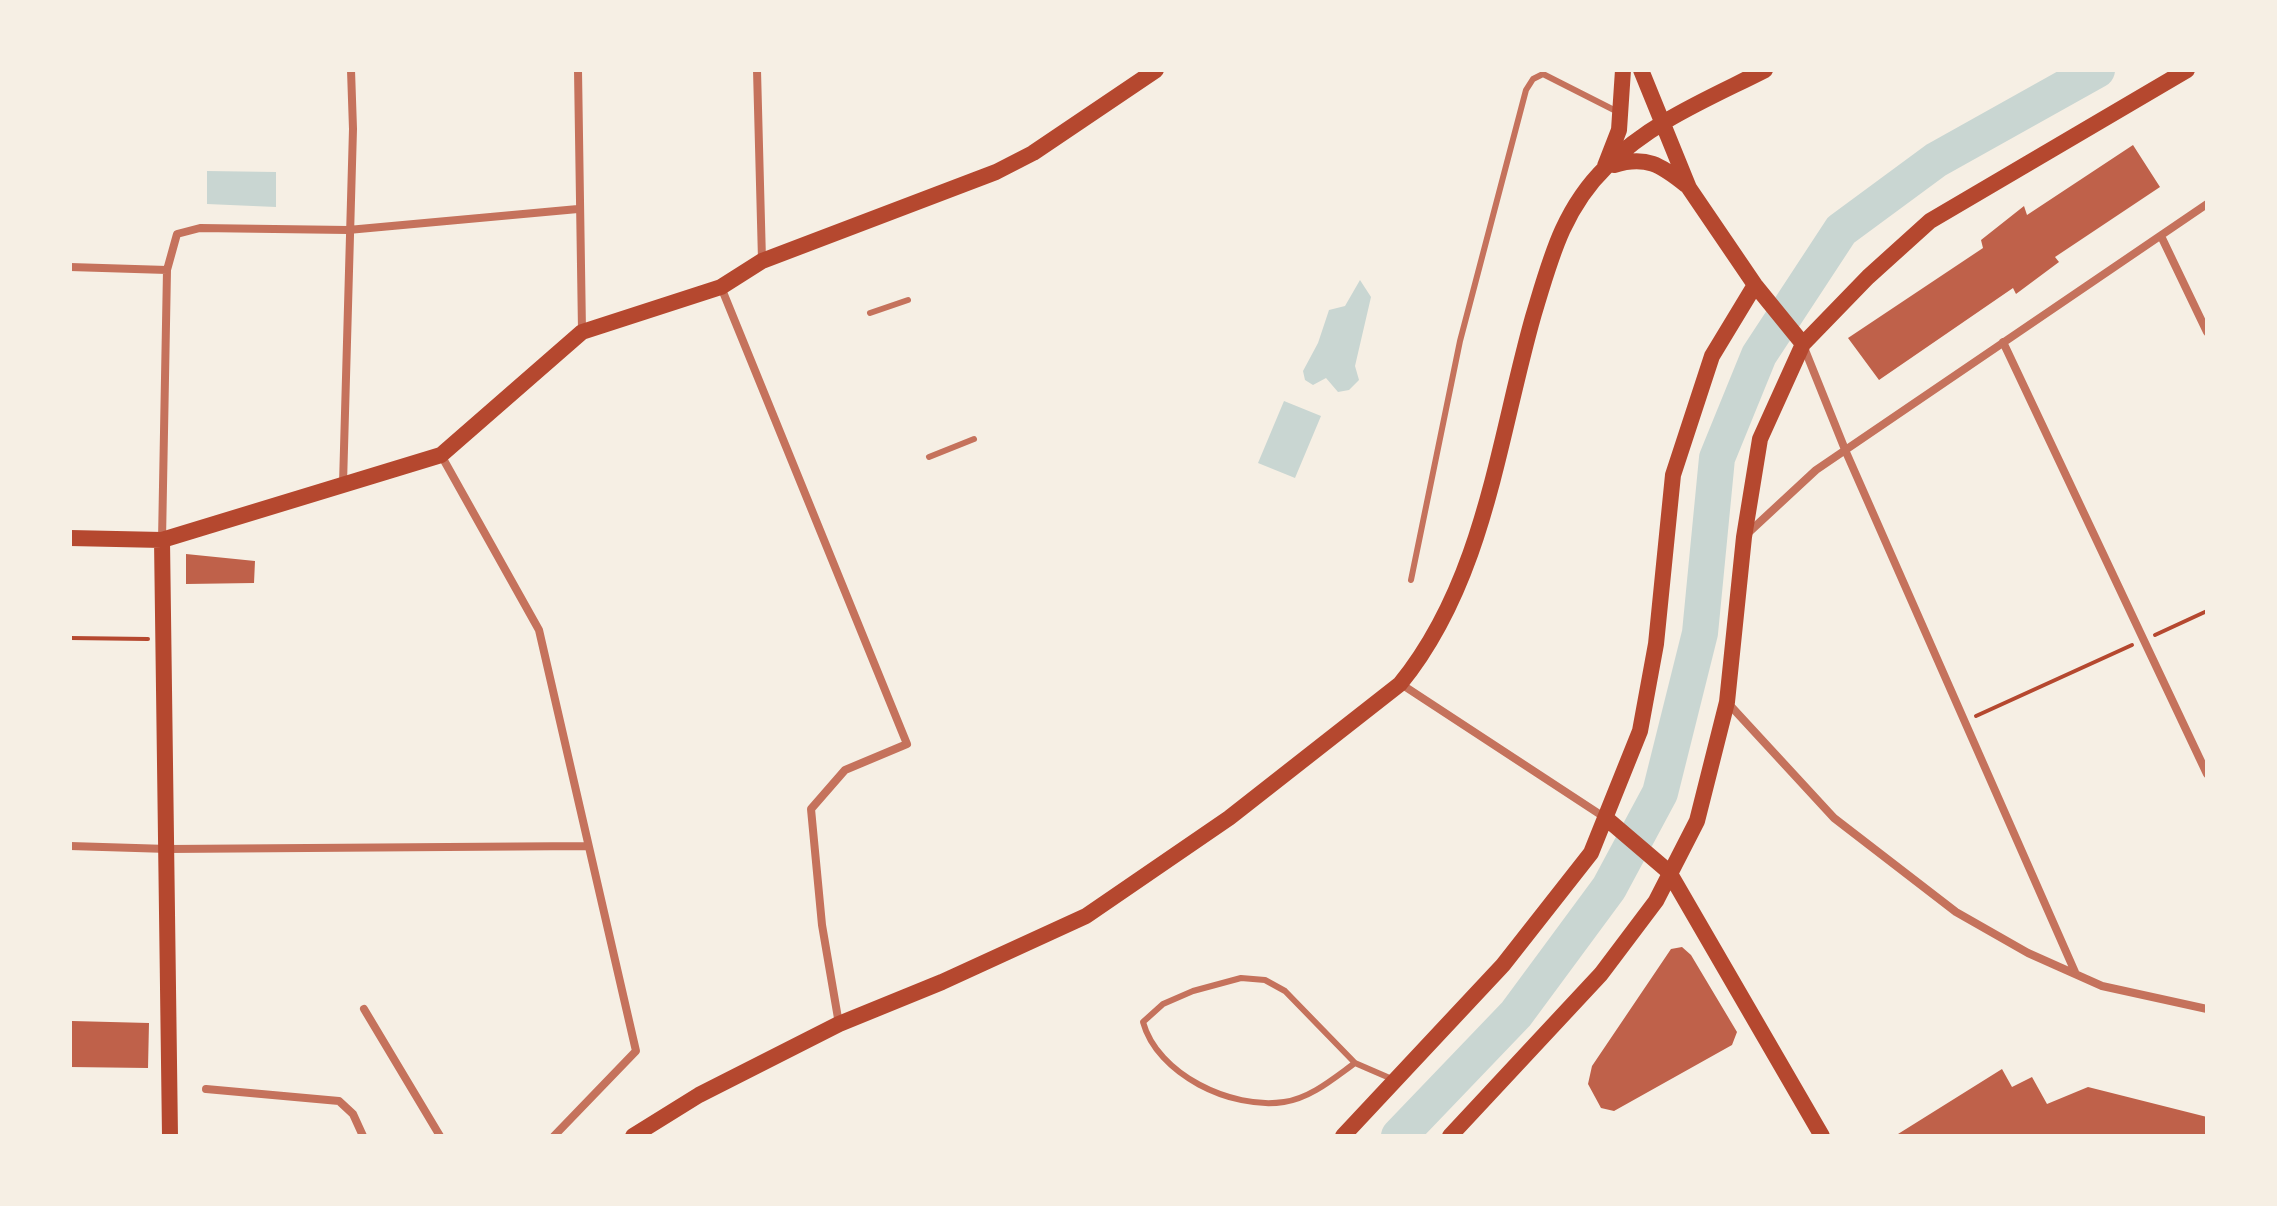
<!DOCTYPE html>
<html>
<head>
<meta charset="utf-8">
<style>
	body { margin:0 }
	#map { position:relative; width:2277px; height:1206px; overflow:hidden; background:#f6efe4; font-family:"Archivo Narrow",sans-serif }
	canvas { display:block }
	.frame { position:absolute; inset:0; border:72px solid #f6efe4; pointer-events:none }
</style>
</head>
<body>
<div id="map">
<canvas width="2277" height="1206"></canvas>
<div class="frame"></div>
</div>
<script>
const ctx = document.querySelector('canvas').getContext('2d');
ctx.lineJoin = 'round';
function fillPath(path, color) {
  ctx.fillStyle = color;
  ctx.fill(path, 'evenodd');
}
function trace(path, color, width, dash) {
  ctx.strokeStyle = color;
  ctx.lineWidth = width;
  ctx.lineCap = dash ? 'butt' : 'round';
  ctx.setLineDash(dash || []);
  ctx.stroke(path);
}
const water = new Path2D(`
	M207,171l69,1v35l-69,-3z
	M1360,280l11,17 -16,69 4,14 -10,10 -11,2 -12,-14 -13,7 -8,-5 -2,-9 15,-28 11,-33 16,-4z
	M1284,401l37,15 -26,62 -37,-15z`);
const river = new Path2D(`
	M1399,1136l117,-122 93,-126 51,-95 40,-160 17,-175 42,-103 82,-125 95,-70 161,-90`);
const building = new Path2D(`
	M2133,145l27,42 -105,70 4,5 -43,32 -3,-6 -134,92 -31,-42 135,-90 -2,-8 43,-34 3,9z
	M186,554l69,7 -1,22 -68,1z
	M1682,947l9,8 46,77 -5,13 -118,66 -13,-3 -13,-24 4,-18 79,-117z
	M72,1021l77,2 -1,45 -78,-1z
	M2002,1069l10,18 20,-10 15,27 41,-17 119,30v19h-307l-2,-2z`);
const path = new Path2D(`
	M2155,635l52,-24
	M70,638l78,1
	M1976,716l156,-71`);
const service = new Path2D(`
	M870,313l38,-13
	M929,457l45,-18
	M1411,580l49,-239 66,-251 7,-11 10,-5 75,38
	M1355,1063c-21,15 -44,35 -71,39 -53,8 -127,-28 -141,-80l20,-18 30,-13 48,-13 24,2 20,11 70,72 37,16`);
const minor = new Path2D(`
	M578,70l4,261
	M757,70l5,190
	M2161,236l46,96
	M70,267l97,3
	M721,287l186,457 -62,26 -34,39 11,116 17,99
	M2003,342l204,432
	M1803,345l43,107 229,520
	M441,455l98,175 97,421 -82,85
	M343,484l10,-355 -2,-59
	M1747,534l69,-64 391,-266
	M162,540l5,-270 10,-36 23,-6 148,2 230,-21
	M1401,684l206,135
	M1727,702l107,116 122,94 72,41 74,33 105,23
	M70,846l98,3 419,-3
	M364,1009l76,127
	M206,1089l133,12 14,13 10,22`);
const secondary = new Path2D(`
	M1641,70l48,118 66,97 48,59
	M1614,165c32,-10 47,0 72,20
	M1605,166l14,-36 4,-60
	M70,538l92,2 279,-85 141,-123 139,-45 41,-26 234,-89 37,-19 123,-83
	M162,540l8,596
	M1607,819l62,53 153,264
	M633,1136l66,-41 140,-71 103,-42 144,-66 143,-98 171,-134c84,-103 98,-243 133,-367 17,-56 29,-107 73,-150 44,-45 104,-69 159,-97
	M1343,1136l160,-171 88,-112 49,-122 16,-87 17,-169 39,-119 43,-71
	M1450,1136l151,-162 55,-73 41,-80 30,-119 17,-165 16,-98 43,-95 65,-67 62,-56 257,-151`);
fillPath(water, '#c9d6d2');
trace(river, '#c9d6d2', 36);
fillPath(building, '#bf614a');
trace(path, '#b5482f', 4);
trace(service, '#c5725c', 6);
trace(minor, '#c5725c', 8);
trace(secondary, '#b5482f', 16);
</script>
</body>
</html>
